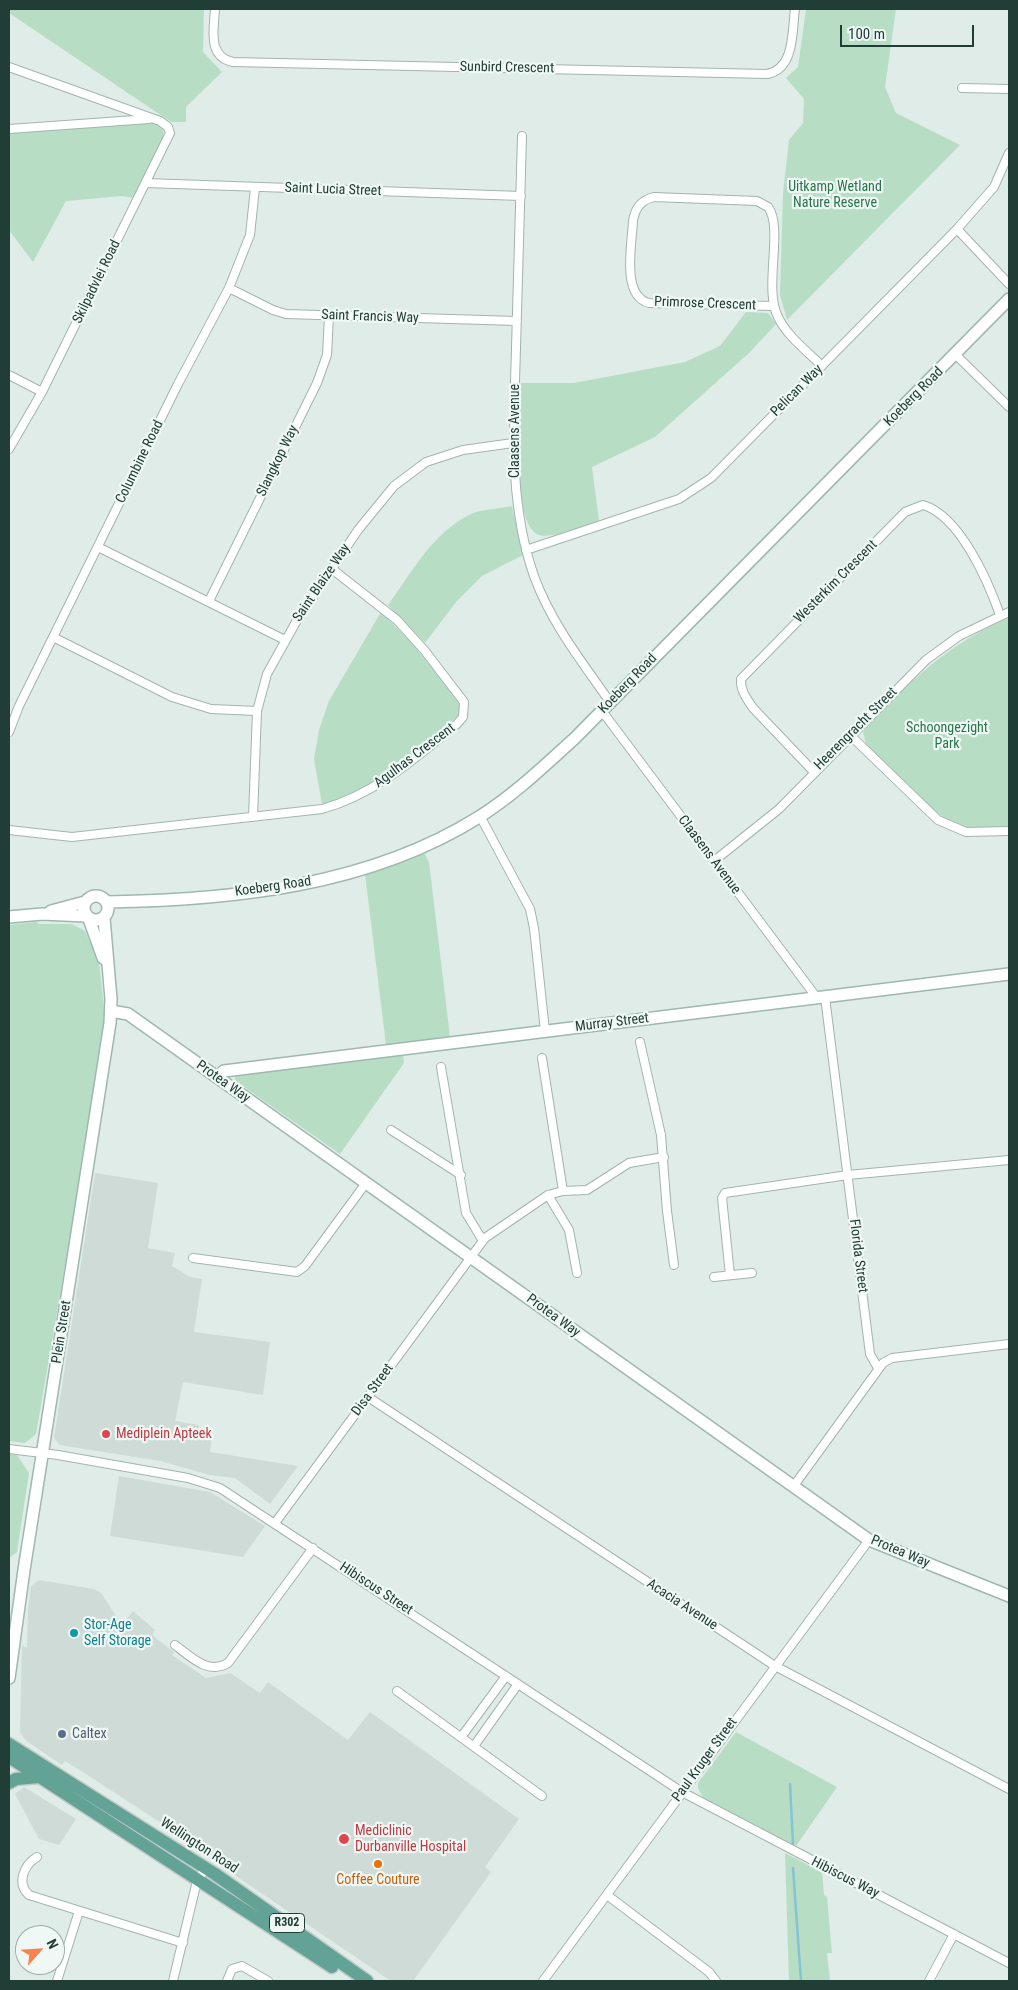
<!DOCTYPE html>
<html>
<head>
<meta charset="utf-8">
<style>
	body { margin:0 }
	#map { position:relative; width:1018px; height:1990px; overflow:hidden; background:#e0ece7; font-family:"Roboto Condensed",sans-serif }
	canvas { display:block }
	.frame { position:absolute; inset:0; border:10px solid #203d36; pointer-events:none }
	.north { position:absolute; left:15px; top:1925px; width:50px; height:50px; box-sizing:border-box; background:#f0f8f5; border:1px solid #9dada9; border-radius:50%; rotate:64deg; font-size:14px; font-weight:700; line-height:20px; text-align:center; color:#203d36 }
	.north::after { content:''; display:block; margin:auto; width:18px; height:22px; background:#f88351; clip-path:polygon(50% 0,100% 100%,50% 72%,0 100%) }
	.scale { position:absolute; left:840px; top:25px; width:134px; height:22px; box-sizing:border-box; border:2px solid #203d36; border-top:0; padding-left:6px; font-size:15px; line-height:18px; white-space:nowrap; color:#203d36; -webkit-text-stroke:4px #f0f8f5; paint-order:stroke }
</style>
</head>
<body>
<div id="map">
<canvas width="1018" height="1990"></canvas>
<div class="frame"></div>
<div class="north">N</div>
<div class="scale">100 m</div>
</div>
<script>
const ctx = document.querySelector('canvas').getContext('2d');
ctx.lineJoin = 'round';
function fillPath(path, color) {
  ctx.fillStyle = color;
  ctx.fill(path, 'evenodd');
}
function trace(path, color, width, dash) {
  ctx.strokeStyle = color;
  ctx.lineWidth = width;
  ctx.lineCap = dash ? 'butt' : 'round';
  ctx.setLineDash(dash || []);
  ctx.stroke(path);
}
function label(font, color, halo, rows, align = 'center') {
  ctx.font = font + ' "Roboto Condensed",sans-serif';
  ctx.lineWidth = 4.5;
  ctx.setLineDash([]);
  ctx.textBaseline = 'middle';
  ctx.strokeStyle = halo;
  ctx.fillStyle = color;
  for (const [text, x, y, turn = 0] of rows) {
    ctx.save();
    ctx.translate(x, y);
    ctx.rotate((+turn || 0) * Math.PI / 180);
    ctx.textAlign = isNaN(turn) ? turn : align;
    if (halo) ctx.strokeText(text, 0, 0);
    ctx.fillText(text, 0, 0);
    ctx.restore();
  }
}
const built = new Path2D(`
	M95,1173l63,10 -10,65 27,5 -3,13 18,11 12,2 -8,53 76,10 -7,53 -80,-13 -8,39 24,4 -1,8 14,3 -2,16 88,14 -28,38 -35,-26 -25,-3 -50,-14 -100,-16 -6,-7z
	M119,1476l91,16 55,34 -22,31 -133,-21z
	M39,1580l55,9 7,4 21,32 11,-14 22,19 -3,5 22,17 -2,3 34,23 24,-5 30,20 8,-11 80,58 22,-28 149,107 -34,48 6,5 -78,109h-22l-189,-128 -38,-28 -78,-51 -21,-13 -3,4 -37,-25 -5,-8 2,-87 5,3 1,-38 3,-24z
	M24,1787l52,32 -17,26 -20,-6 -24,-45z`);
const green = new Path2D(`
	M9,9h195l-1,43 19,20 -36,35v15h-15l-162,-109z
	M806,9h90l-11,78 11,26 64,32 -173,175 -7,-25 3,-102 6,-53 14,-17 1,-24 -18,-21 12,-11z
	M154,122l9,7 1,8 -30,61 -12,-2 -56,5 -33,61 -24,-32v-98z
	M746,312l22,1 8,11 -26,28 -95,85 -63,30 7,54c-14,4 -47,18 -60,14 -29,-10 -18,-125 -18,-152h53l111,-21 35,-16z
	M512,506l11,49 -41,21 -26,26 -31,41 -37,-38c24,-33 44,-72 83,-91 11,-5 28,-5 41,-8z
	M381,612l29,29 47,58 3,8 -1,8 -81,65 -31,16 -25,8 -8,-45 5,-29 10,-29z
	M1009,618v208c-13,1 -26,4 -39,2 -34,-4 -80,-60 -104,-84l-3,-12c5,-11 17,-20 26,-28 36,-37 72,-66 120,-86z
	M422,853l3,1 4,8 21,175 -64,8 -21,-171z
	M36,922l3,2h33l13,7 14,31 6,55 -34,214 -35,203 -11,9 -16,-2v-516z
	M403,1054l1,9 -64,91 -106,-74 2,-4 10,-3z
	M9,1454l8,1 12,18 -12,79 -8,6z
	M736,1732l101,55 -41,59 -93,-48 -5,-10v-5z
	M785,1853l37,19 2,23 3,2 5,56h-5l3,28h-41z`);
const stream = new Path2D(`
	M790,1784l3,60
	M793,1868l8,113`);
const street = new Path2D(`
	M215,9c-1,19 -8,48 18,53l534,12c28,-5 25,-43 28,-65
	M9,67l151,54 8,6 2,6 -128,259 -33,57
	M962,88l47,1
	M9,129l140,-10
	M522,136c-2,71 -4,141 -6,212 -2,76 -8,154 18,228 17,47 48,86 76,126
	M146,183l375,13
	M957,229l52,55
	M229,288l44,22 13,4 231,7
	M774,306l-125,-3c-28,-7 -17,-59 -16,-82 2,-13 8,-21 21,-24l103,4 11,6c16,21 -5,81 10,110 9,19 29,34 44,49
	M956,355l53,52
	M9,375l33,17
	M98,547l187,93
	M526,550l153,-51 32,-21 246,-249 37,-42 15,-34
	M209,601l108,-218 10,-28 2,-39
	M53,637l119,60 39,12 46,2
	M602,711l215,287
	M9,732l10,-26 159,-322 51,-96 21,-53 5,-47
	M851,736l87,84 28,12 43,-1
	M814,772l-61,-64c-6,-9 -13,-18 -12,-29l164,-167 18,-7c37,11 65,76 77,110
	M480,816l50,93 4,19 11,103
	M253,817l4,-106 10,-37 29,-52 62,-92 36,-44 32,-24 37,-12 50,-7
	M9,830l63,7 250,-28c54,-15 93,-51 135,-85l6,-7 1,-15 -39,-51 -28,-31 -65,-51
	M714,861l65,-52 147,-149 33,-24 50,-24
	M825,997l45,357 8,14
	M640,1042l21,93 6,76 7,54
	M542,1058l21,133
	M441,1067l25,146 17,28
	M391,1130l70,45
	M548,1195l21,35 8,43
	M193,1258l104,14 8,-6 61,-83
	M730,1275l-8,-77 3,-5 123,-18 161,-15
	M714,1277l38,-4
	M368,1397l407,269 234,123
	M9,1449l49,6 130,23 32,10 462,304 327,171
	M793,1487l90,-124 9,-5 117,-14
	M275,1523l210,-285 63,-43 15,-4 24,-1 42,-27 35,-6
	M175,1645c16,12 33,30 53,18l85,-115
	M397,1691l145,105
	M462,1736l44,-60
	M474,1746l44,-62
	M37,1857c-13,8 -21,26 -8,38l154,48
	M607,1895l102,77 7,9
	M57,1981l22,-70
	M173,1981l24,-100 9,-13
	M227,1981l5,-12 10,-3 26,15
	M543,1981l326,-441
	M929,1981l25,-47`);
const secondary = new Path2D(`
	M84 908a12 12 0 1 1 24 0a12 12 0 1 1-24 0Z
	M107,902c126,-2 262,-16 372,-85 35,-22 65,-51 96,-79l434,-439
	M51,911l34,-9
	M9,917l33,-3 44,2
	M89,919l14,39
	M111,1011l17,3 741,526 140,56
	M217,1077l7,-6 785,-97
	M9,1678l15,-108 86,-547 1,-24 -7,-81`);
const primary = new Path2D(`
	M9,1744l206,130 152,107
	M9,1757l323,210
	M9,1783l7,-4 23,-2`);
const markers = [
	[106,1434,5,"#e0444e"],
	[74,1633,5,"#0f9aa8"],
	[62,1734,5,"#5c6f8a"],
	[344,1839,6,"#e0444e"],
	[378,1864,5,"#e8710a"]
];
const shields = [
	[287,1923,35]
];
const shieldNames = [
	["R302",287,1923]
];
const streetNames = [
	["Sunbird Crescent",507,68,1],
	["Saint Lucia Street",333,190,2],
	["Skilpadvlei Road",97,282,-64],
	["Primrose Crescent",705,304,2],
	["Saint Francis Way",370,317,2],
	["Pelican Way",797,391,-45],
	["Koeberg Road",914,397,-45],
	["Claasens Avenue",515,431,-90],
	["Slangkop Way",278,461,-64],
	["Columbine Road",140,462,-64],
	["Westerkim Crescent",836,582,-45],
	["Saint Blaize Way",322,583,-56],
	["Koeberg Road",628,684,-46],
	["Heerengracht Street",856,729,-45],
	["Agulhas Crescent",415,756,-37],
	["Claasens Avenue",709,855,53],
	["Koeberg Road",273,887,-8],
	["Murray Street",612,1023,-7],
	["Protea Way",223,1082,35],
	["Florida Street",858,1256,83],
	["Protea Way",553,1316,36],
	["Plein Street",62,1332,-81],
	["Disa Street",373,1390,-54],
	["Protea Way",900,1552,23],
	["Hibiscus Street",376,1589,33],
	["Acacia Avenue",682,1605,33],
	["Paul Kruger Street",705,1760,-54],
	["Wellington Road",199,1846,33],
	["Hibiscus Way",845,1878,27]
];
const parkNames = [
	["Uitkamp Wetland",835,187],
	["Nature Reserve",835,203],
	["Schoongezight",947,728],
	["Park",947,744]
];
const healthNames = [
	["Mediplein Apteek",116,1434],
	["Mediclinic",355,1831],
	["Durbanville Hospital",355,1847]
];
const cultureNames = [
	["Stor-Age",84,1625],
	["Self Storage",84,1641]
];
const serviceNames = [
	["Caltex",72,1734]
];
const foodNames = [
	["Coffee Couture",378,1880]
];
fillPath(built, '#cedbd6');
fillPath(green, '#b7dec4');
trace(stream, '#85c3d4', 2.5);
trace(street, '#a3b4ae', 10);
trace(secondary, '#9eb8b0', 14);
trace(primary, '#c1c9c7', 15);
trace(street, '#fff', 8);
trace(secondary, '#fff', 11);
trace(primary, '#62a396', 12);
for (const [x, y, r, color] of markers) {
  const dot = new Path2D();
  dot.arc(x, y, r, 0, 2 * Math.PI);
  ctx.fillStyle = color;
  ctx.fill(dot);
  trace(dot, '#f0f8f5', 2);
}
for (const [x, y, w] of shields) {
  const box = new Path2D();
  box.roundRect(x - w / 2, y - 9.5, w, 19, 4);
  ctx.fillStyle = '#f0f8f5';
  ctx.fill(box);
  trace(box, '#203d36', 1);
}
label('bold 12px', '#203d36', null, shieldNames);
label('14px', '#203d36', '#f0f8f5', streetNames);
label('14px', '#28754a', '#f0f8f5', parkNames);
label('14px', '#be3a42', '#f0f8f5', healthNames, 'left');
label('14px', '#0d838f', '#f0f8f5', cultureNames, 'left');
label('14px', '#4e5e75', '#f0f8f5', serviceNames, 'left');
label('14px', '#c56008', '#f0f8f5', foodNames);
</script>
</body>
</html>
